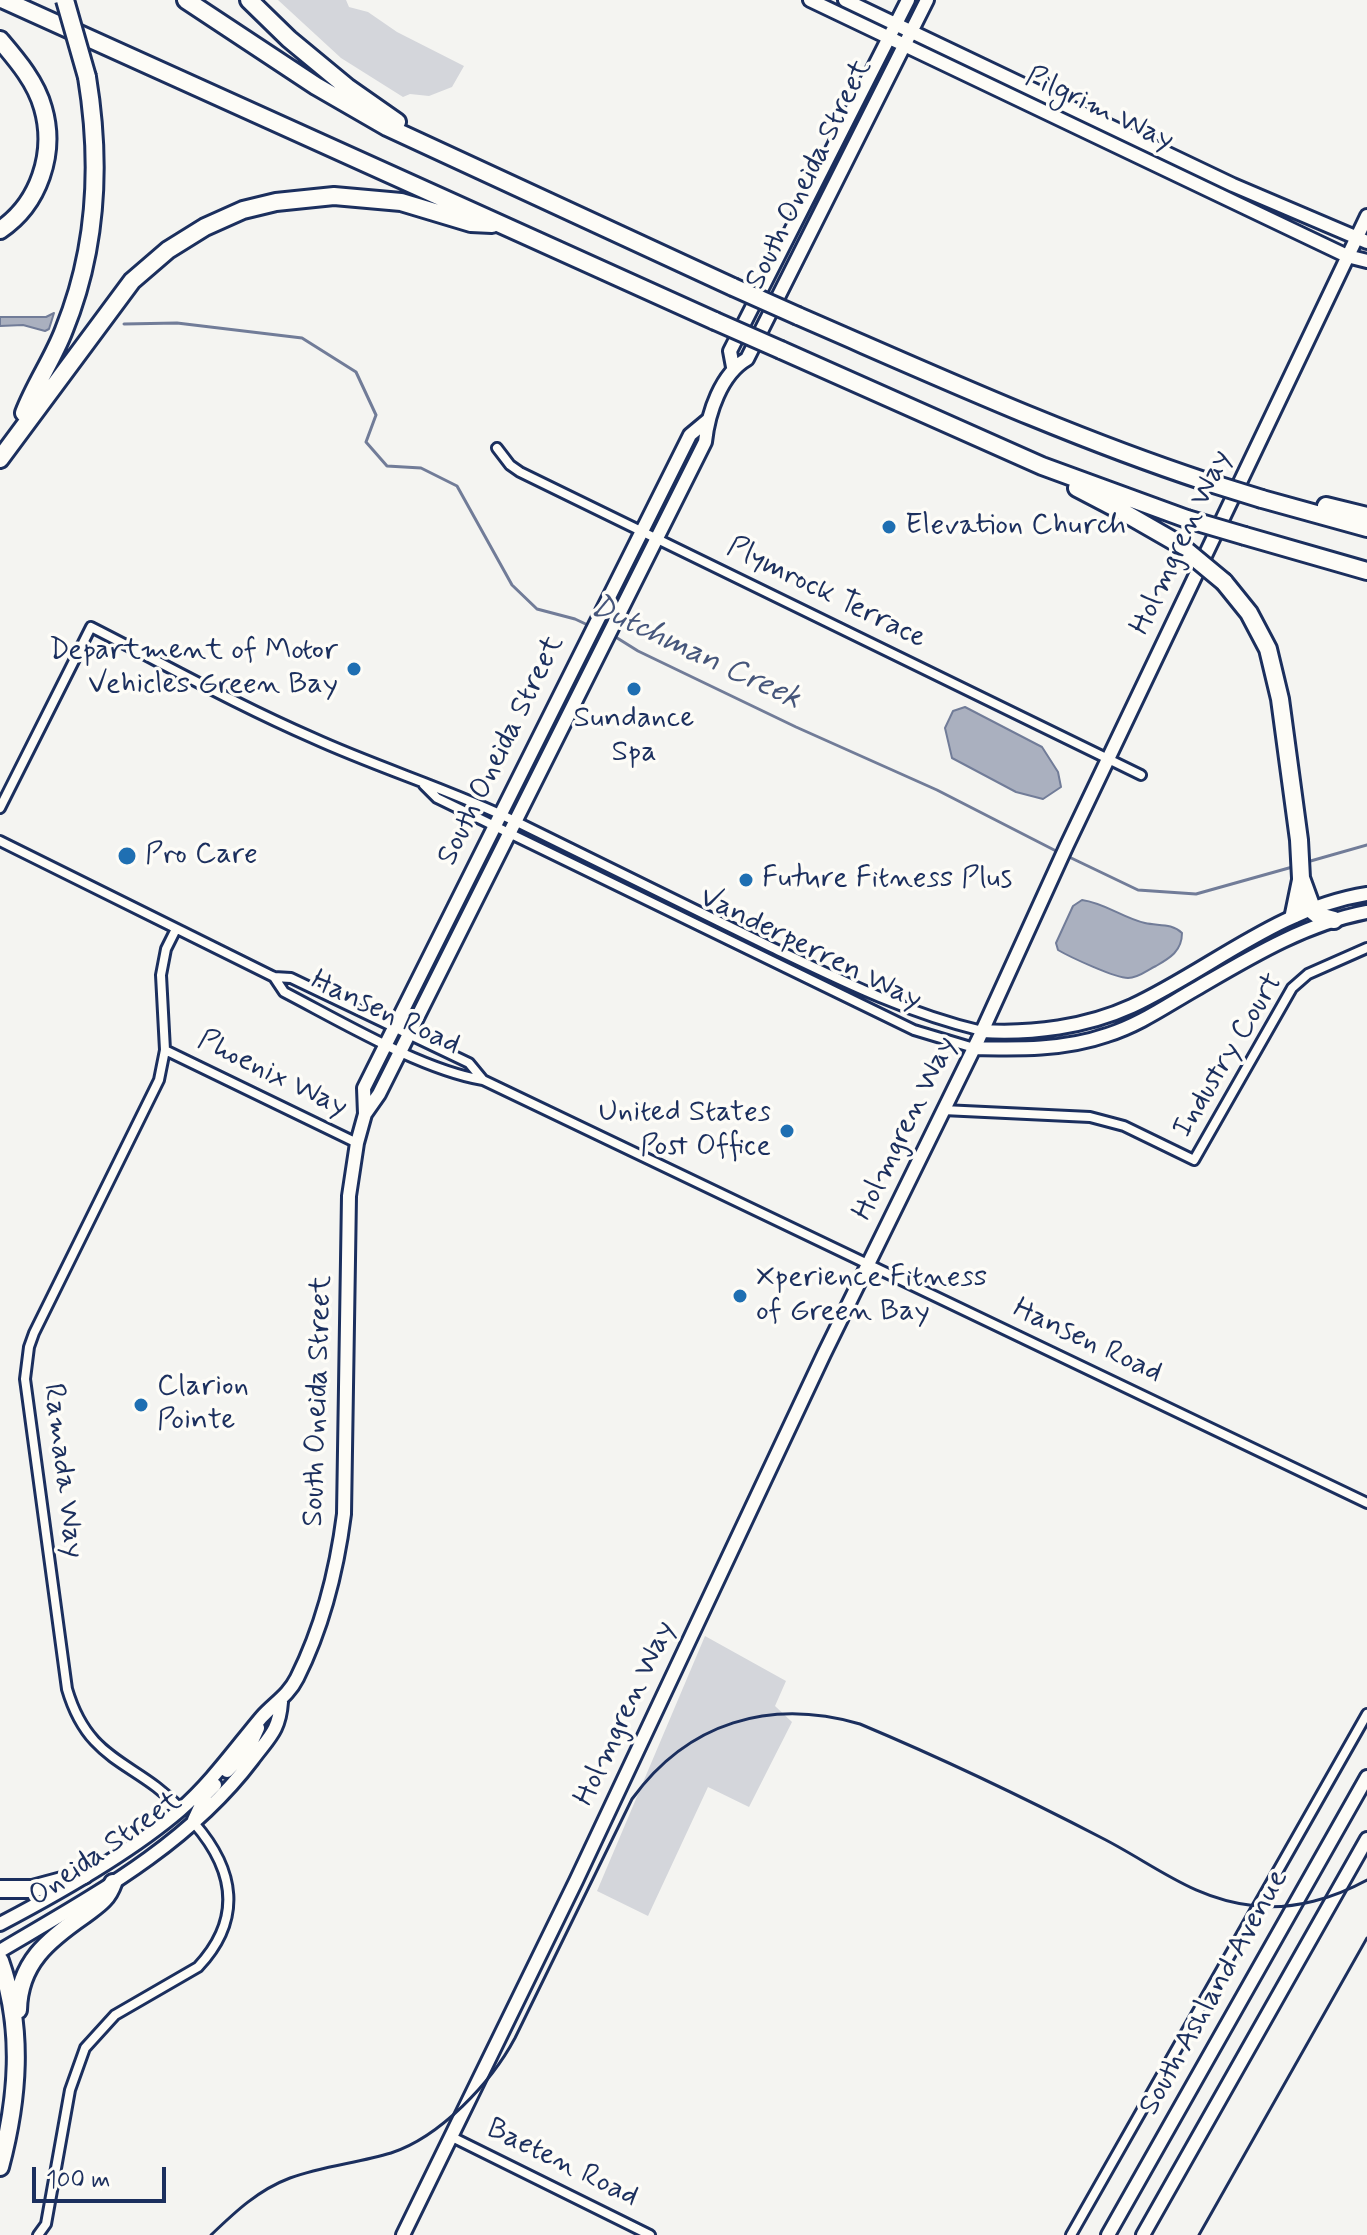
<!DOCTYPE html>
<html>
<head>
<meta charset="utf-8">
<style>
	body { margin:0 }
	#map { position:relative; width:1367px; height:2235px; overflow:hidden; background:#f4f4f1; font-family:Mynerve,sans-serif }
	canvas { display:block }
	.scale { position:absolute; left:32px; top:2167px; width:134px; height:36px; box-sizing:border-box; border:4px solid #1b2f5e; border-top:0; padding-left:10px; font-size:24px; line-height:28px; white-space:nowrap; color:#1b2f5e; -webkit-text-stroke:6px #fdfcf7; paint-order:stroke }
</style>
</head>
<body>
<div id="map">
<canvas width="1367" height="2235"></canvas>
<div class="scale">100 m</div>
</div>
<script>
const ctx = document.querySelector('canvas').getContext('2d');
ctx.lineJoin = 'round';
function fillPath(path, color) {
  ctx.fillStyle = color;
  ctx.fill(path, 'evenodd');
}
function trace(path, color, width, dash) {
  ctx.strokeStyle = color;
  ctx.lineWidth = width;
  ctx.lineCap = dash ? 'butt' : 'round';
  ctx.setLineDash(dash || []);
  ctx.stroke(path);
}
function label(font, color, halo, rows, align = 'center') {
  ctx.font = font + ' Mynerve,sans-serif';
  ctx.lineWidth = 7;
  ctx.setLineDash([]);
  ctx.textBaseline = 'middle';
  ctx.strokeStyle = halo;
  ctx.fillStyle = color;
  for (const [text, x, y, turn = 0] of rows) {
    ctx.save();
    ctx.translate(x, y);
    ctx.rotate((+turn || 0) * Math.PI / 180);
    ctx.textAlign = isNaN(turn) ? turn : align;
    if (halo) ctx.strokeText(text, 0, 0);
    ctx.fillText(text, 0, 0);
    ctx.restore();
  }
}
const green = new Path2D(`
	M278,0h68l3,7 19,5 29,20 67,34 -12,21 -23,9 -19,-2 -7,3 -62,-39z
	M705,1636l81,45 -11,25 17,16 -43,85 -41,-20 -60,129 -51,-25z`);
const water = new Path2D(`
	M54,313l-5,16 -4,2 -22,-6 -23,1v-9h46z
	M965,707l77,40 16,25 3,15 -18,12 -27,-7 -64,-34 -7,-30 8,-17z
	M1082,900c23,3 41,18 63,23 13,3 27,0 37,10 0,18 -12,25 -26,33 -9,4 -17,12 -28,12 -13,0 -58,-21 -70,-28l-2,-7 17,-37z`);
const stream = new Path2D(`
	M124,324l53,-1 125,15 54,34 20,43 -10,27 21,24 34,2 36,18 55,99 25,24 38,10 17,8
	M614,636l24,15 158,76 141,63 123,63
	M1067,856l71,34 58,4 100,-28
	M1307,862l60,-17`);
const street = new Path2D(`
	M497,448l13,17 10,7 621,303
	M424,785l13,13 477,232 60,18
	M0,808l91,-181c73,37 146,78 222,111 68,31 139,52 206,85 84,41 167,83 250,123 71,34 137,67 213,85
	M0,841l274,136 17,1 178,85 14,17
	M176,929l-10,20 -5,26 4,75 -6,30 -125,253 -5,14 -4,32 42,310c22,75 68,71 114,120
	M274,977l10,15c56,29 138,78 199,88l884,423
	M165,1050l192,93
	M943,1110l147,7 34,9 70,34 98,-172 16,-14 59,-26
	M452,2137l198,98
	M38,2235l8,-11 24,-134 15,-42 30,-33 83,-48c45,-48 37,-97 -4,-144
	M1071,2235l296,-521`);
const secondary = new Path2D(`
	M810,0l537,256 20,5
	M845,0l388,185 134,57
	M733,367l-3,-16 178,-351
	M982,1031c50,3 104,-4 150,-25 79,-37 146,-98 235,-112
	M974,1048c45,1 90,2 133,-13 32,-10 59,-29 87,-45 55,-32 110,-66 173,-78
	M365,1114l14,-20 326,-652c3,-29 16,-68 42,-83l180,-359
	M227,1771l22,-23 9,-20
	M194,1820l12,-26 9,-9
	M0,1924c59,-31 130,-71 180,-114 31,-27 55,-61 81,-92 12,-14 27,-22 36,-40 25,-50 40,-109 47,-164l5,-318 8,-53 8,-29 -1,-26 326,-653 18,-15
	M0,1951c91,-54 187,-105 252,-191 17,-23 27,-29 29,-58
	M403,2235l173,-354 248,-527 155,-316 88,-193 300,-629
	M1108,2235l259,-458
	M1143,2235l224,-396`);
const highway = new Path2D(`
	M4,0l711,321
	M186,0l130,86 71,41 346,160
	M249,0l40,39 58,48 50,35
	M0,40c17,20 36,42 43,68 13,45 -4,96 -43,122
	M798,316c134,58 267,119 406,165
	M781,350l261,116 145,53
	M24,413c11,-29 29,-54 40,-83 33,-81 37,-168 23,-253
	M0,459l132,-178 36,-31 37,-23 38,-17 33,-8 58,-6 67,6 70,21 21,1
	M1077,488l46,24 54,31
	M1262,499l105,29
	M1326,506l41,10
	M1245,536l122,35
	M1224,582l25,31 19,36 12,50 19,141 2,38 12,33 6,5 15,4
	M1294,914l7,-34
	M0,1889h32l52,-14
	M0,1961c24,68 18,138 0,206
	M18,2010c1,-47 30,-70 66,-95 13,-10 23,-15 29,-32`);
const rail = new Path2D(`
	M211,2235c24,-23 47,-45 79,-57 32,-12 68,-15 101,-25 49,-16 100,-70 124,-115l117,-239c56,-77 138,-101 228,-75 81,34 163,73 242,114 53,27 92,62 154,68 38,4 78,-8 111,-26
	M1199,2235l168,-297`);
const highwayBridge = new Path2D(`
	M65,0l22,77
	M733,287l65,29
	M715,321l66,29
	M1204,481l58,18
	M1187,519l58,17
	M1177,543l47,39`);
const markers = [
	[889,527,8,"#1f6fb2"],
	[354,669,8,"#1f6fb2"],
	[634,689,8,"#1f6fb2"],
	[127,856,10,"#1f6fb2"],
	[746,880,8,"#1f6fb2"],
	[787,1131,8,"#1f6fb2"],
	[740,1296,8,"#1f6fb2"],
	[141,1405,8,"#1f6fb2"]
];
const streetNames = [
	["Pilgrim Way",1099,110,25],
	["South Oneida Street",810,175,-64],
	["Holmgren Way",1182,543,-65],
	["Plymrock Terrace",826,594,26],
	["South Oneida Street",502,751,-64],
	["Vanderperren Way",810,950,26],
	["Hansen Road",385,1014,25],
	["Industry Court",1229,1056,-59],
	["Phoenix Way",272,1075,26],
	["Holmgren Way",906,1129,-64],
	["Hansen Road",1087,1342,25],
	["South Oneida Street",319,1401,-88],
	["Ramada Way",62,1471,83],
	["Holmgren Way",626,1714,-65],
	["Oneida Street",106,1850,-35],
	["South Ashland Avenue",1215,1993,-61],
	["Baeten Road",562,2164,26]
];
const poiNames = [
	["Elevation Church",905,527],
	["Department of Motor",338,652,"right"],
	["Vehicles Green Bay",338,686,"right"],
	["Sundance",634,720,"center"],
	["Spa",634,754,"center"],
	["Pro Care",145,856],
	["Future Fitness Plus",762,880],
	["United States",771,1114,"right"],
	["Post Office",771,1148,"right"],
	["Xperience Fitness",756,1279],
	["of Green Bay",756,1313],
	["Clarion",157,1388],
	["Pointe",157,1422]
];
const waterNames = [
	["Dutchman Creek",695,654,25]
];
fillPath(green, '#d4d6db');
fillPath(water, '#aab0bf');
trace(water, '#717c98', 2);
trace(stream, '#717c98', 3);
trace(street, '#1b2f5e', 14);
trace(secondary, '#1b2f5e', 18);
trace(highway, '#1b2f5e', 22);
trace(street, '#fdfcf7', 8);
trace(secondary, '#fdfcf7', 12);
trace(highway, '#fdfcf7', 16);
trace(rail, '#1b2f5e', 3);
trace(highwayBridge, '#1b2f5e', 22, []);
trace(highwayBridge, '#fdfcf7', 16);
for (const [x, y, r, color] of markers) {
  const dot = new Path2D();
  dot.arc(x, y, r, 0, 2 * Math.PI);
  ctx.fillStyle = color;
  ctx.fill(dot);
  trace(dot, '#fdfcf7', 3);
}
label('30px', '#1b2f5e', '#fdfcf7', streetNames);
label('30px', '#1b2f5e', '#fdfcf7', poiNames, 'left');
label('italic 32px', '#46567b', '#fdfcf7', waterNames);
</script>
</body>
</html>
